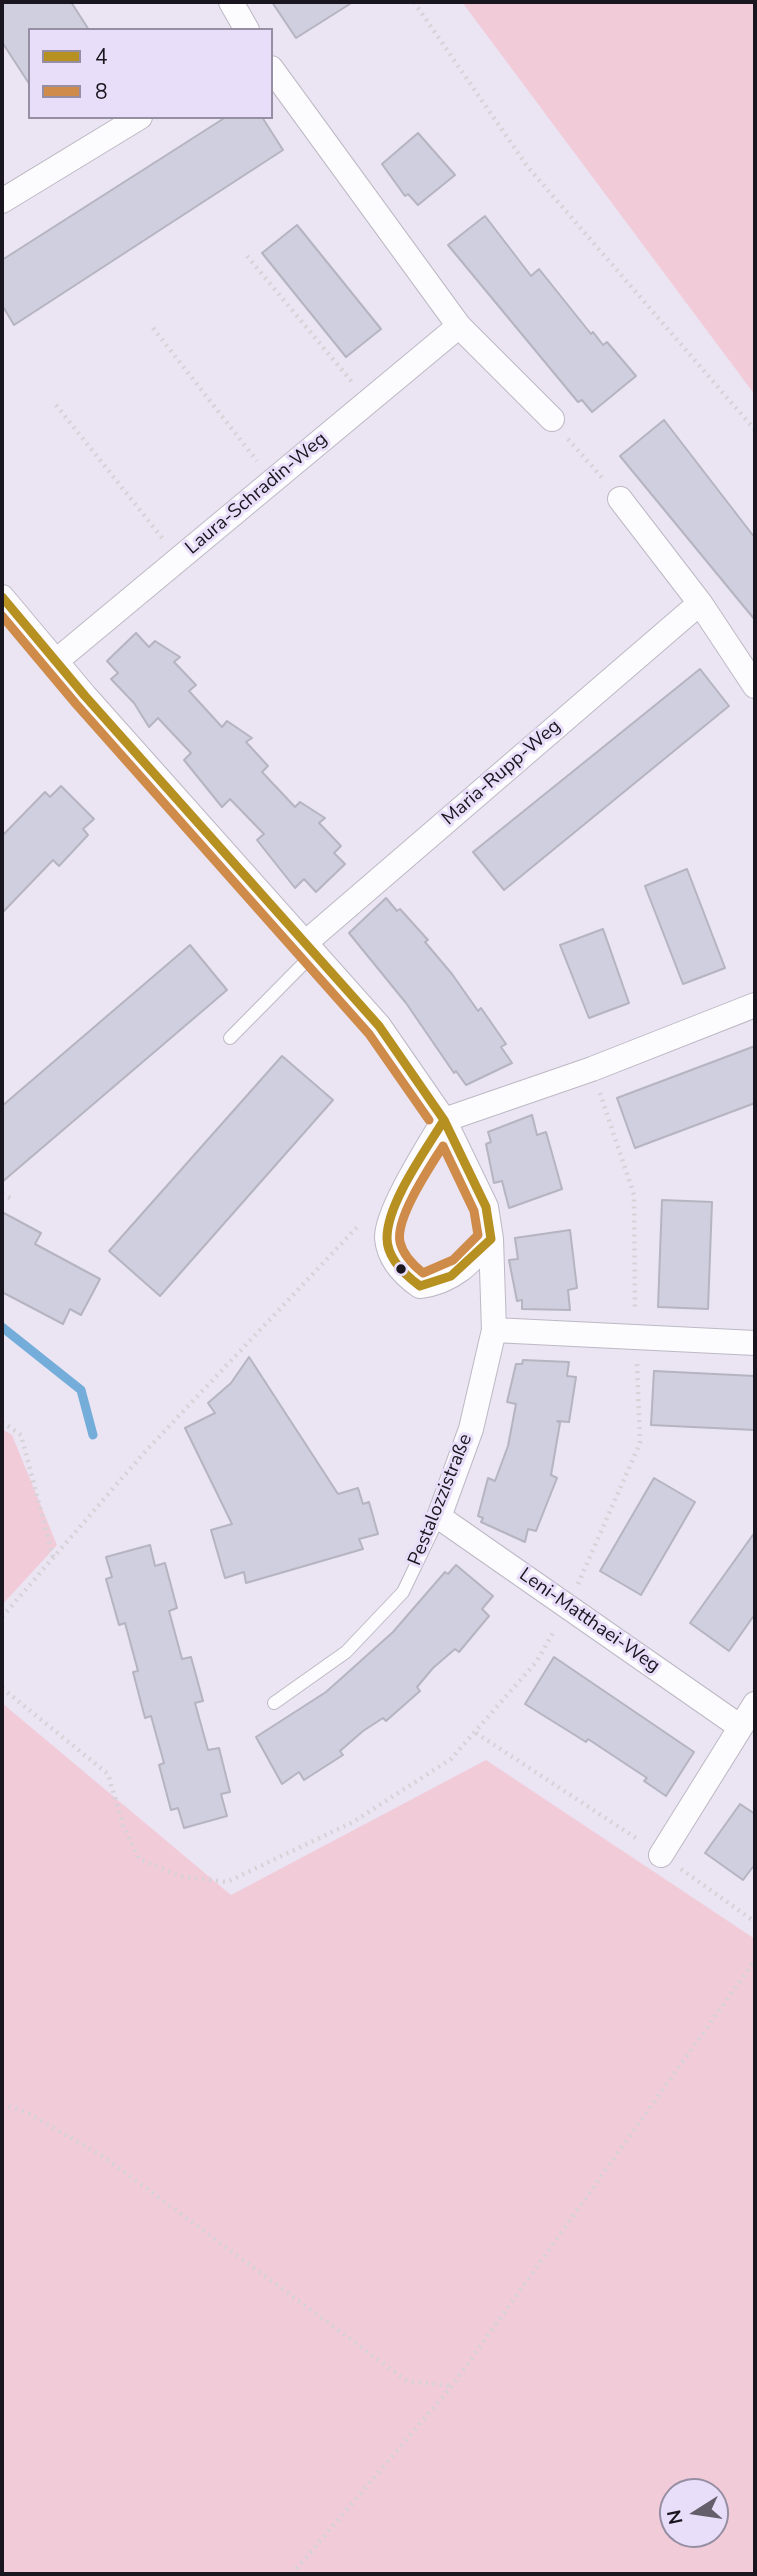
<!DOCTYPE html>
<html>
<head>
<meta charset="utf-8">
<style>
	body { margin:0 }
	#map { position:relative; width:757px; height:2576px; overflow:hidden; background:#eae4f3; font-family:"Nunito Sans",sans-serif }
	canvas { display:block }
	.frame { position:absolute; inset:0; border:4px solid #1a161f; pointer-events:none }
	.legend { position:absolute; left:28px; top:28px; width:245px; height:91px; box-sizing:border-box; background:#e9def9; border:2px solid #968ea2; margin:0; padding:9px 12px; list-style:none; font-size:21px; color:#1a161f }
	.legend li { display:flex; align-items:center; gap:14px; height:35px }
	.legend b { width:35px; border:2px solid #968ea2 }
	.north { position:absolute; left:659px; top:2478px; width:70px; height:70px; box-sizing:border-box; background:#e9def9; border:2px solid #968ea2; border-radius:50%; rotate:258deg; font-size:19px; font-weight:700; line-height:28px; text-align:center; color:#1a161f }
	.north::after { content:''; display:block; margin:auto; width:24px; height:32px; background:#635e69; clip-path:polygon(50% 0,100% 100%,50% 72%,0 100%) }
</style>
</head>
<body>
<div id="map">
<canvas width="757" height="2576"></canvas>
<div class="frame"></div>
<ul class="legend">
<li><b style="height:9px;background:#b69122"></b>4</li>
<li><b style="height:9px;background:#cf8b49"></b>8</li>
</ul>
<div class="north">N</div>
</div>
<script>
const ctx = document.querySelector('canvas').getContext('2d');
ctx.lineJoin = 'round';
function fillPath(path, color) {
  ctx.fillStyle = color;
  ctx.fill(path, 'evenodd');
}
function trace(path, color, width, dash) {
  ctx.strokeStyle = color;
  ctx.lineWidth = width;
  ctx.lineCap = dash ? 'butt' : 'round';
  ctx.setLineDash(dash || []);
  ctx.stroke(path);
}
function label(font, color, halo, rows, align = 'center') {
  ctx.font = font + ' "Nunito Sans",sans-serif';
  ctx.lineWidth = 6;
  ctx.setLineDash([]);
  ctx.textBaseline = 'middle';
  ctx.strokeStyle = halo;
  ctx.fillStyle = color;
  for (const [text, x, y, turn = 0] of rows) {
    ctx.save();
    ctx.translate(x, y);
    ctx.rotate((+turn || 0) * Math.PI / 180);
    ctx.textAlign = isNaN(turn) ? turn : align;
    if (halo) ctx.strokeText(text, 0, 0);
    ctx.fillText(text, 0, 0);
    ctx.restore();
  }
}
const green = new Path2D(`
	M462,2h293v393z
	M2,1429l10,6 45,110 -55,60z
	M2,1703l229,192 255,-135 269,179v635h-753zM673,2492h42v42h-42z`);
const stream = new Path2D(`
	M2,1327l79,63 12,45`);
const building = new Path2D(`
	M2,2h69l18,28h-59v55l-28,-43z
	M272,2h81l-57,36z
	M226,117h36l21,33 -269,175 -12,-20v-45z
	M418,133l37,42 -37,30 -10,-11 -3,2 -23,-32z
	M485,216l46,60 8,-7 52,65 2,-2 10,13 4,-3 29,34 -44,36 -10,-12 -4,2 -130,-157z
	M297,225l84,104 -35,28 -84,-104z
	M664,420l91,118v82l-135,-164z
	M136,633l13,14 6,-6 25,16 -6,5 22,23 -7,6 33,36 5,-6 25,17 -6,4 22,24 -6,6 33,35 5,-5 25,16 -6,5 22,23 -7,7 11,11 -29,28 -12,-13 -9,9 -38,-48 7,-6 -34,-35 -8,8 -38,-47 7,-7 -33,-35 -9,9 -15,-24 -23,-24 7,-6 -11,-12z
	M700,669l29,37 -225,184 -31,-38z
	M61,786l33,33 -11,10 5,6 -29,31 -6,-6 -51,53v-77l43,-44 5,5z
	M687,869l38,99 -42,16 -38,-98z
	M386,898l11,13 3,-2 28,31 -3,2 27,32 26,37 3,-3 25,36 -5,3 11,16 -46,22 -10,-14 -2,2 -48,-70 -57,-70z
	M603,929l26,74 -40,15 -29,-73z
	M190,945l37,45 -225,192v-76z
	M755,1046v57l-120,45 -18,-50z
	M282,1056l51,44 -173,196 -51,-45z
	M532,1115l5,20 9,-3 16,57 -53,19 -7,-27 -8,2 -8,-39 5,-2 -3,-10z
	M662,1200l50,2 -4,107 -50,-2z
	M2,1212l39,21 -6,11 65,35 -19,36 -11,-6 -7,15 -61,-32z
	M570,1230l7,58 -9,2 2,20 -48,-1v-9l-5,1 -8,-41 9,-1 -3,-21z
	M249,1357l89,137 20,-6 5,16 6,-2 9,32 -19,5 4,10 -117,34 -2,-11 -19,6 -14,-48 21,-6 -47,-96 30,-15 -7,-10 23,-20z
	M523,1360l46,2 -2,14 9,1 -7,45 -12,-1 3,2 -9,52 6,3 -21,53 -8,-2 -3,13 -44,-20 2,-4 -5,-2 10,-38 7,3 13,-35 8,-42 -9,-2 9,-38h6z
	M654,1371l101,5v54l-104,-5z
	M654,1478l41,24 -54,93 -41,-24z
	M755,1532v82l-26,37 -39,-28z
	M150,1545l5,21 10,-3 12,45 -8,3 13,48 9,-2 12,44 -8,2 13,47 11,-2 11,44 -9,2 6,22 -43,12 -6,-20 -7,2 -12,-45 5,-2 -13,-47 -6,2 -12,-46 5,-1 -13,-48 -6,2 -13,-46 6,-2 -6,-20z
	M456,1565l37,31 -11,13 7,7 -30,36 -4,-3 -22,19 -16,19 3,4 -34,30 -3,-3 -20,13 -23,20 3,4 -39,25 -5,-8 -17,12 -26,-47 70,-45 67,-60 52,-60 3,2z
	M554,1657l140,95 -28,44 -22,-15 3,-3 -59,-39 -2,3 -61,-38z
	M740,1804l15,10v50l-12,16 -38,-27z`);
const path = new Path2D(`
	M414,2l113,164 228,264
	M247,256l105,126
	M153,328l104,133
	M56,405l107,134
	M568,439l36,41
	M600,1093l34,102 1,115
	M2,1194l12,6
	M2,1422l19,13 32,122
	M578,1584l62,-141 -3,-79
	M2,1617l140,-162 218,-231
	M2,1688l106,86 15,51 16,34 40,17 48,6 126,-60 98,-63 86,-98 18,-32
	M476,1733l163,107
	M681,1869l74,53
	M2,2104l26,9 76,44 303,224 45,5
	M292,2574l160,-188 303,-426`);
const lane = new Path2D(`
	M230,1038l83,-84
	M274,1703l72,-51 57,-60 36,-75`);
const street = new Path2D(`
	M231,2l16,28
	M271,68l188,258 93,93
	M2,201l138,-84
	M620,499l80,104 55,83
	M2,597l83,99 294,330 65,94 42,87 5,32 3,91 -23,99 -32,88 300,209
	M55,662l404,-336
	M304,944l396,-341
	M444,1120l148,-51 163,-64
	M444,1120c-14,24 -58,92 -57,118 2,22 17,37 33,48 33,-4 50,-23 71,-47
	M494,1330l261,13
	M661,1855l94,-151`);
const bus1 = new Path2D(`
	M2,597l83,99 294,330 65,94
	M444,1120l42,87 5,32 -40,37 -31,10c-15,-11 -33,-27 -33,-48 0,-35 39,-88 57,-118z`);
const bus2 = new Path2D(`
	M2,616l74,88 293,330 60,86
	M443,1146l31,65 4,24 -25,25 -30,13c-10,-8 -20,-18 -23,-31 -5,-24 30,-75 43,-96z`);
const markers = [
	[401,1269,6,"#1a161f"]
];
const streetNames = [
	["Laura-Schradin-Weg",257,494,-40],
	["Maria-Rupp-Weg",502,773,-41],
	["Pestalozzistraße",441,1500,-68],
	["Leni-Matthaei-Weg",589,1621,35]
];
fillPath(green, '#f2cbd9');
trace(stream, '#74add9', 9);
fillPath(building, '#cfcfdf');
trace(building, '#b5b4c0', 2);
trace(lane, '#bdb9c4', 14);
trace(street, '#bdb9c4', 26);
trace(path, '#d5d3d7', 4.5, [2, 5]);
trace(lane, '#fcfbfd', 12);
trace(street, '#fcfbfd', 24);
trace(bus1, '#b69122', 9);
trace(bus2, '#cf8b49', 9);
for (const [x, y, r, color] of markers) {
  const dot = new Path2D();
  dot.arc(x, y, r, 0, 2 * Math.PI);
  ctx.fillStyle = color;
  ctx.fill(dot);
  trace(dot, '#e9def9', 2.5);
}
label('19px', '#1a161f', '#e9def9', streetNames);
</script>
</body>
</html>
